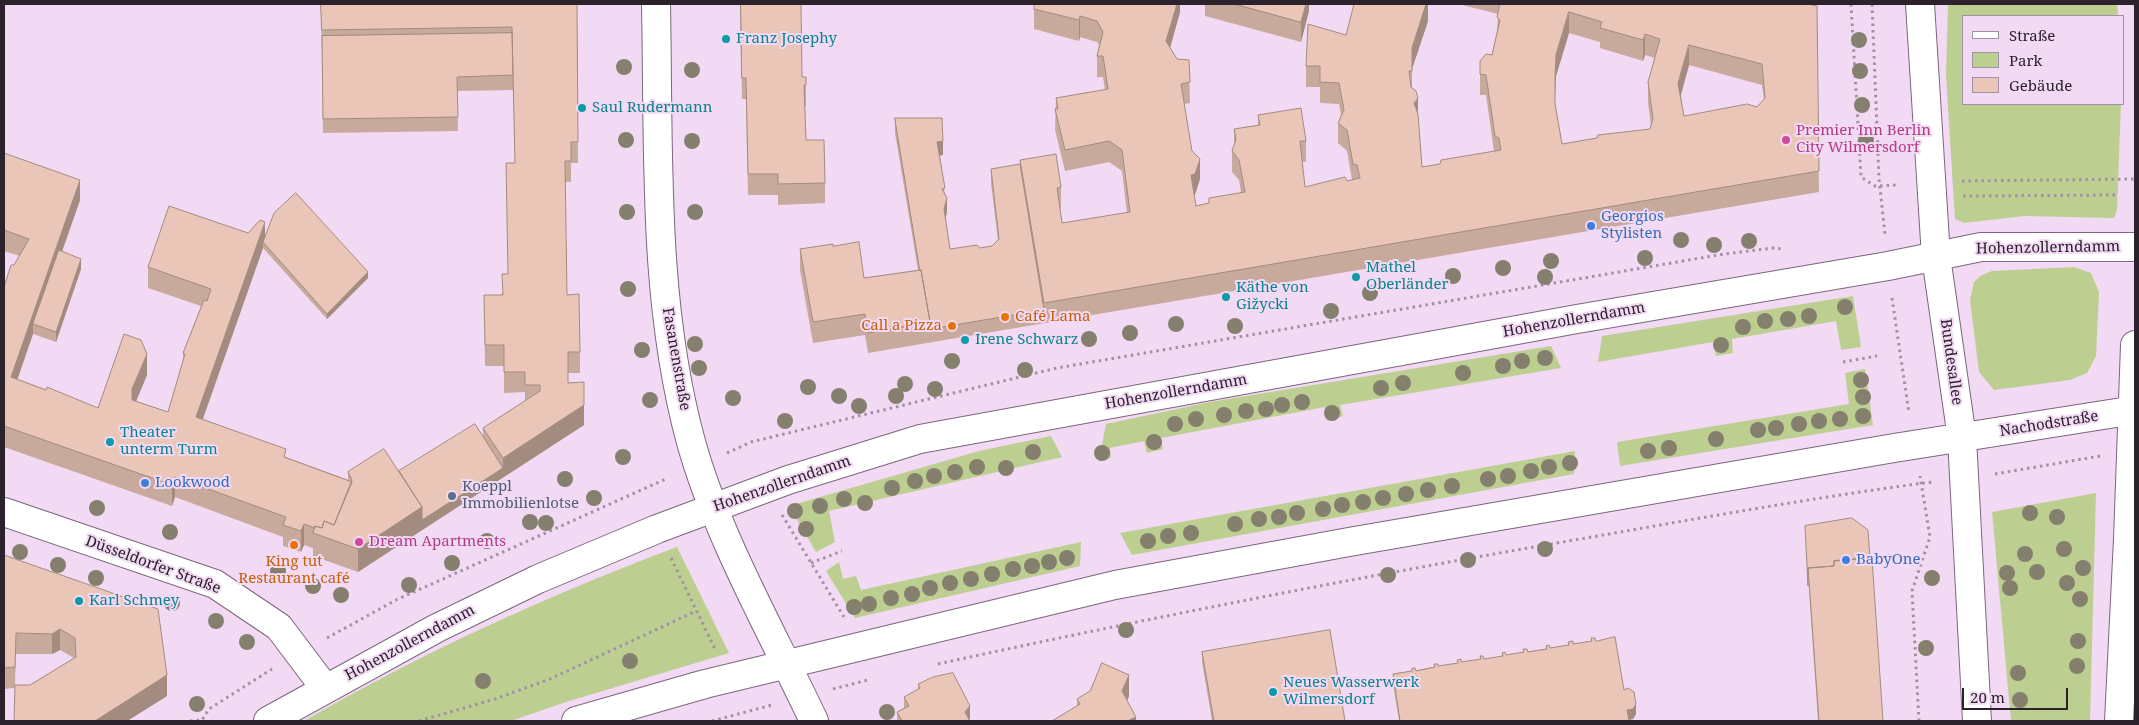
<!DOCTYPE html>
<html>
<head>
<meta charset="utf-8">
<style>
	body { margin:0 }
	#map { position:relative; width:2139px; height:725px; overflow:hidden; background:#f2d9f4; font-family:"Noto Serif",serif }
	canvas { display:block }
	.frame { position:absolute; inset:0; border:5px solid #2b222c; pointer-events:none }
	.legend { position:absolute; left:1962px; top:15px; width:162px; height:90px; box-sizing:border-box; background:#f2d9f4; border:1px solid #a290a4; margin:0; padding:6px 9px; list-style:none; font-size:15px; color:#2b222c }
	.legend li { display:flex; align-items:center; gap:10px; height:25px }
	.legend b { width:25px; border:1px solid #a290a4 }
	.scale { position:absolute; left:1962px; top:688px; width:106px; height:22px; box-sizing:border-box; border:2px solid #2b222c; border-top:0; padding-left:6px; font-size:15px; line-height:18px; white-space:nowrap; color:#2b222c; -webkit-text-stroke:4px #f2d9f4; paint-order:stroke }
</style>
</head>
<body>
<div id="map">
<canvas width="2139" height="725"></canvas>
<div class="frame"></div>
<ul class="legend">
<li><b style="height:6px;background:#fff"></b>Straße</li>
<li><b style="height:14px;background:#bdce91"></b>Park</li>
<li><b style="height:14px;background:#e9c6b7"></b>Gebäude</li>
</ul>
<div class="scale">20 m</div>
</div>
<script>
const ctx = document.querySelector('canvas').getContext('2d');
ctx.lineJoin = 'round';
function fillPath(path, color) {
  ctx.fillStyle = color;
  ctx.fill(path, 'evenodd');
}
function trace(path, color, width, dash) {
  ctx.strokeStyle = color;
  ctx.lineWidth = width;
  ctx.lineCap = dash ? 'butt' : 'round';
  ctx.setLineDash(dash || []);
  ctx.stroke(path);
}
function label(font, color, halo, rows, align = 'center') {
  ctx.font = font + ' "Noto Serif",serif';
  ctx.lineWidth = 4;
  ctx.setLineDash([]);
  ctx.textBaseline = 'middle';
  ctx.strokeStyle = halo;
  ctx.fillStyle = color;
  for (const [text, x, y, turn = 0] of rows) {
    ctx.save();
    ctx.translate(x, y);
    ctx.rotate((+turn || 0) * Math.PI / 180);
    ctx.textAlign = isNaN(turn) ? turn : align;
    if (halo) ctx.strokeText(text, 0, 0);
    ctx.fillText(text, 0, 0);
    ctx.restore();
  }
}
const green = new Path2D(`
	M1948,4h169l1,12h-155v88h158l-4,106 -3,8 -90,-2 -60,7 -9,-4 -9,-144z
	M2074,267l17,6 8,19 -3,64 -9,17 -17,7 -76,10 -15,-18 -9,-72 4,-18 6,-6 12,-5z
	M1853,296l8,51 -20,3 -5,-29 -104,18 1,14 -17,3 -3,-14 -115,20 4,-26z
	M1551,346l10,22 -221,37 3,11 -16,5 -2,-14 -164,31 2,11 -16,4 -3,-12 -34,7 1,10 -12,3 7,-37 104,-22z
	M1865,369l8,56 -253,41 -3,-24 232,-38 -4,-31z
	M1051,436l11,21 -233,54 6,31 -19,10 -27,-46 190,-55z
	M1575,451l-1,23 -442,81 -12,-22z
	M2096,493l-6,228h-79l-19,-209z
	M1081,542l-1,24 -225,52 -29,-47 13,-9 4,17 13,-3 5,14z
	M677,547l52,106 -163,49 -55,19h-207c119,-69 245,-126 373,-174z`);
const path = new Path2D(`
	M1851,4l10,173 14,9 23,-1
	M1872,4l7,175 6,56
	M1962,181l173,-2
	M1963,196l154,-1
	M1892,298l17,115
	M1843,362l34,-6
	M727,453l24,-11 306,-74 667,-114 50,-6 10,1
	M1995,474l105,-18
	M782,515l62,102
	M671,558l44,91
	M811,563l31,-12
	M327,638l69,-38 272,-122
	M938,664c215,-47 431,-89 648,-126 115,-20 230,-41 346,-56
	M833,689l35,-9
	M190,721l12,-1 7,-11 63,-40
	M419,721l76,-22 55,-20 146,-68
	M712,721l60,-16
	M1919,721l-7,-130 18,-54 -10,-61`);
const minor = new Path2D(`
	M656,4c3,145 -4,296 35,438 26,94 81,190 123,279
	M4,512l211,72 64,43 46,61`);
const secondary = new Path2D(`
	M1920,4l16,253 26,181 15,283
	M268,721l169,-93 101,-49 119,-50 131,-49 132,-41 657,-120 311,-53 93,-19h154
	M576,721l129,-37 410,-99 234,-43 545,-94 241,-38
	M2119,721l9,-182 7,-194`);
const trees = [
	[1859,40],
	[624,67],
	[692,70],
	[1860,71],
	[1862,105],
	[626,140],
	[1866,140],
	[692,141],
	[627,212],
	[695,212],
	[1681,240],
	[1749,241],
	[1714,245],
	[1645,258],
	[1551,261],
	[1503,268],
	[1453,276],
	[1545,277],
	[628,289],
	[1370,293],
	[1845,307],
	[1331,311],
	[1809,316],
	[1788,319],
	[1765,321],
	[1176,324],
	[1235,326],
	[1743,327],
	[1130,333],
	[1089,339],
	[695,344],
	[1721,345],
	[642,350],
	[1545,358],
	[952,361],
	[1522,361],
	[1503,366],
	[699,368],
	[1025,370],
	[1463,373],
	[1861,380],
	[1403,383],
	[905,384],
	[808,387],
	[1381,388],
	[935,389],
	[839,396],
	[896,396],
	[1863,397],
	[733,398],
	[650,400],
	[1302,402],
	[1282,405],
	[859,406],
	[1266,409],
	[1246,411],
	[1332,413],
	[1224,415],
	[1863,416],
	[1196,419],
	[1840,419],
	[785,421],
	[1819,421],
	[1175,424],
	[1799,424],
	[1776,428],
	[1758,430],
	[1716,439],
	[1154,442],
	[1669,448],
	[1648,451],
	[1033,452],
	[1102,453],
	[623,457],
	[1570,463],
	[977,467],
	[1549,467],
	[1006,468],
	[1531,471],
	[955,472],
	[934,476],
	[1508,476],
	[565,479],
	[1488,479],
	[915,481],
	[1452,486],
	[892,488],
	[1428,490],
	[1406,494],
	[594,498],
	[1383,498],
	[844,499],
	[1363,502],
	[865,503],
	[1342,505],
	[820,506],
	[97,508],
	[1323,509],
	[795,511],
	[1297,513],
	[2030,513],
	[1279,517],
	[2057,517],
	[1259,519],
	[530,522],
	[546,523],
	[1235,524],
	[806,529],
	[170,532],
	[1191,533],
	[1168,536],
	[487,541],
	[1148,541],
	[1545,549],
	[2064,549],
	[20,552],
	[2025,554],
	[1067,558],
	[1468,560],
	[1049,562],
	[452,563],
	[58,565],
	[1032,566],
	[2083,568],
	[1013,569],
	[278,571],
	[2037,572],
	[2007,573],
	[992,574],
	[1388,575],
	[96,578],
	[1932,578],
	[971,579],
	[950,583],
	[2067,583],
	[409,585],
	[313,586],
	[930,588],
	[2010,588],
	[912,594],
	[341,595],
	[891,598],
	[2080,599],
	[172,603],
	[869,604],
	[854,607],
	[216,621],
	[1126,630],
	[2078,641],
	[247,642],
	[1926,648],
	[630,661],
	[2077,666],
	[2018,673],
	[483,681],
	[2020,700],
	[197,704],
	[887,712]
];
const wall = new Path2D(`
	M321,4h256l1,159h-7v19h-6l2,113 13,57v21h-12v10l16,42 -226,147 -45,-16v-8l-9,-3 -3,7 -18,-6v-9l-108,-40 -3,9 -168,-59v-160l16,-31 -16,-5v-98l76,47 -18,52 19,17 -25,73 -23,-8 -16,45 81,29 49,-33 -11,27 32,10 15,-51v-8l18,-47 -53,-18v-21l100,-34 17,5 103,40 -41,41 -64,-71 -60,171 83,38 62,23v-8l51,-1 84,-33v-10l42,-27v-9l-21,1v-27h-19l-1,-71h18l6,-21 7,-111 -2,-76v3l-56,1 1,40 -135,2z
	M740,4l62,73 4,8v21h-1l1,34 19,43v20l-47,2v-10h-30l-2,-96h-4z
	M1180,4v8l-10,36 7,11 12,1 1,43 -6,1 8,47 8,28 -6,16 2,11 13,-3 32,-10 -2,-13 -7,-8v-21l2,-5v-17l24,-4v-10l48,26v21h-4l3,25 47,-7 -5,-29 -9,-8v-20l3,-8 -2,-11 -19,-1v-16h-14v-21l40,-31 82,-31v17l-16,48v19l6,25 4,54 18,-3 54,-13 -8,-56h-6v-21l12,-19 5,-24 1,-17 -40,-10h350l9,2 2,186 -951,161 -3,-18 -52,8 -13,-73v-21l33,-3 31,32 54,-8 -23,-137v-15l48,37 -3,1 7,56 -2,6 5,31 30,-1 12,-2 6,-5 -7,-58v-14l29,-2v-7l41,27v21h-1l2,15 65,-10 -5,-42 -13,-9 -44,9 -10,-41 1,-32 49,-8 -2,-13h-6v-21l2,-11 -2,-3 -17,-5 -1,4 -45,-12v-20zM1569,33l31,9v6l43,13 2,-6 10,3 -7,24v21l3,22 -1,4 -88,15 -7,-40v-12l1,-16zM1689,65l73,20 2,15 -7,7 -73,9 -3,-20z
	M1205,4h104v7l-8,31 -96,-26z
	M1805,531l78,190h-65z
	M4,555l163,141 -40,25h-113l1,-33 -11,1zM60,650l14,8 -44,27h-15l1,-31h36z
	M1591,638l5,3 28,49 12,24 -3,5 -4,1v1h-230l-6,-37v-10l41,-7v-3l4,2 42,-6v-4l4,3 18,-3v-3l4,2 62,-10v-3l5,2 18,-3z
	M1202,652l143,69h-133l-10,-59z
	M918,684l52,22v15h-73v-9l7,-4v-11l14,-7z
	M1129,696l-2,5 9,20 -59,-15v-7z`);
const shadedWall = new Path2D(`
	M1177,4h3v8l-14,50v-21z
	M1306,4h3v7l-8,31v-20z
	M1423,4h5v17l-16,48v-21z
	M1569,12v21l-13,43 -1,22v-20l1,-23z
	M1080,16v21l-1,4v-21z
	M1645,34v21l-2,6v-21z
	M1689,45v20l-11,39v-20z
	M1418,98v21l-4,-16z
	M943,141v14l-6,1v-14z
	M1200,159v20l-5,16 -4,1v-21z
	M80,180v20l-44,125 -3,-1v10l-22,64v-21z
	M947,198v14l-3,12v-15z
	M265,222v21l-2,-1v6l-67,190v-21z
	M81,259v10l-25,73v-10z
	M368,272v6l-41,41v-5z
	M147,354v21l-15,35v-21z
	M584,405v20l-162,105v-10l81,-52v-10z
	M175,477v20l-3,9v-21z
	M422,507v23l-64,42v-23z
	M304,524v21l-3,7v-21z
	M60,629v21l-8,4v-20z
	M167,675v21l-40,25h-32z
	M1129,675v21l-7,16v-21z
	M1636,704v10l-3,5 -6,1v-10z
	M970,706v15l-5,-9z
	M1136,717v4h-9z`);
const building = new Path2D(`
	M321,4h256l1,138h-7v19h-6l2,134 12,-1 1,58h-12v31l16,-1v23l-81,53 -20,-30 57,-37v-6h-15v-13h-21v-27h-19l-1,-50h19l-1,-21h6l-2,-111h9l-3,-136 -190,3z
	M741,4h60l1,73h4v8h-2l2,55h18l1,43 -47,1v-10h-30l-2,-96h-4z
	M1035,4h142l-11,37 11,18 12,1 1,22 -9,2 11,67 8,8 -5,15 -4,1 5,31 13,-3v-5l36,-6 -6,-32 -7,-9 4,-12 -2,-10 26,-4 -2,-10 43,-7 5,33h-6l5,46 40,-10 2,4 13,-3 -3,-13 -4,-1 -6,-34 -9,-7 6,-13 -5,-27 -19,-1v-16h-14l2,-42 38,11 8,-31h72l-14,44v23h-3l2,16 5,4 2,7 -4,5 4,11 4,53 18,-3 1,-4 60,-10 -2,-12 -4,-2 -9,-61 -6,-1v-13l6,-7 6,1 8,-35 -3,-3 3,-13h308l9,2 2,165 -775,132 -24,-143 36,-6 5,33 -4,1 5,35 68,-11 -8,-62 -13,-9 -44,9 -10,-41h3l-2,-11 52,-9 -5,-33h-6l6,-24 -6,-11 -17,-5 -1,4 -45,-11zM1569,12l33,10 -2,6 43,12 2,-6 15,5 -12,43 5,36 -3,11 -52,6 -1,3 -35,6 -7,-40v-26l1,-23zM1689,45l73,19 3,34 -8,9 -10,-3 -63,12 -6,-32z
	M1235,4h71l-5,18z
	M512,33l1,42 -56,2 1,40 -135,2 -1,-83z
	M895,118h47l1,23 -6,1 8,46 -3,1 5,9 -3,11 6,40 27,-4 3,3 12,-2 7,-7 -8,-70 29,-5 24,146 -114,19v-7l-9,-52h-1z
	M4,153l76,27 -69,197 35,13 1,-3 51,21 26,-74 17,6 6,14 -15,35v11l36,12 17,-58 -2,-1 21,-53 3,1 4,-12 -63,-22 21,-61 79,27 12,-13 5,2 -69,195 90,32 -2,8 68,25 -18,43 -10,-4 -2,7 -7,-2v2l-11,-4 -3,7 -18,-6 3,-8 -111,-40 -3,8 -168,-59v-139l7,-22h3l15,-26 -25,-9z
	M296,193l72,79 -41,42 -64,-72 11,-29z
	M859,242l5,36 57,-8 9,52 -62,11 -3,-19 -52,8 -13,-73 33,-5v2z
	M59,250l22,9 -25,73 -23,-8z
	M475,424l28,44 -81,52v-13l-23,-36z
	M384,449l38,58 -64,42 -45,-16 2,-7 7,2 2,-7 10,4 18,-45 -4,-8z
	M1852,518l16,12 2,28 -36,3v5l-26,2v18l-3,-60z
	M4,555l154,54 9,66 -72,46h-81l1,-36h15l46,-28 -1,-19 -15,-9 -8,5 -36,-1 -1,34 -11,1z
	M1872,558l11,163h-64l-11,-153 26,-2v-5z
	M1330,630l15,91h-131l-12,-69z
	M1615,637l9,53 4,-2 6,4 2,12 -3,5 -6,1 2,11h-229l-7,-47 19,-3v-3h3l1,3 19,-4 -1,-3h4v2l20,-3 -1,-3 4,-1v3l20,-3 -1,-3h3l1,3 19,-3 -1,-3 3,-1 1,3 18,-3 -1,-3h4l1,3 19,-3 -1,-3 3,-1 1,3 19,-3 -1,-3 5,-1v3l19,-3 -1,-3h4l1,3z
	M1102,663l27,12 -7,16 14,26 -9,4h-75l28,-17 -3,-5 13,-8z
	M953,673l17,33 -5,6 5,9h-68l-5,-9 12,-6 -5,-9 16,-9 -2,-4 15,-7z`);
const markers = [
	[726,39,5,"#0f9aa8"],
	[582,108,5,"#0f9aa8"],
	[1786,140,5,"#d1479c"],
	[1591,226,5,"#3f7fe0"],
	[1356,277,5,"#0f9aa8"],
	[1226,297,5,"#0f9aa8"],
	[1005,317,5,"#e8710a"],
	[952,326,5,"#e8710a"],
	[965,340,5,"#0f9aa8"],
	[110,442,5,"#0f9aa8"],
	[145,483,5,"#3f7fe0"],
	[452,496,5,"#5c6f8a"],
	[359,542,5,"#d1479c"],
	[294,545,5,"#e8710a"],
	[1846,560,5,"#3f7fe0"],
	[79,601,5,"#0f9aa8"],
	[1273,692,5,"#0f9aa8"]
];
const cultureNames = [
	["Franz Josephy",736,39],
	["Saul Rudermann",592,108],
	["Mathel",1366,268],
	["Oberländer",1366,285],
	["Käthe von",1236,288],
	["Gižycki",1236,305],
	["Irene Schwarz",975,340],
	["Theater",120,433],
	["unterm Turm",120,450],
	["Karl Schmey",89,601],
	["Neues Wasserwerk",1283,683],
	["Wilmersdorf",1283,700]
];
const hotelNames = [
	["Premier Inn Berlin",1796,131],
	["City Wilmersdorf",1796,148],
	["Dream Apartments",369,542]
];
const shopNames = [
	["Georgios",1601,217],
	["Stylisten",1601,234],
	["Lookwood",155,483],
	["BabyOne",1856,560]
];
const streetNames = [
	["Hohenzollerndamm",2048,248,-1],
	["Hohenzollerndamm",1574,320,-10],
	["Fasanenstraße",676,359,80],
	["Bundesallee",1951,362,82],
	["Hohenzollerndamm",1176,392,-10],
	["Nachodstraße",2049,424,-9],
	["Hohenzollerndamm",782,484,-19],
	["Düsseldorfer Straße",153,565,20],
	["Hohenzollerndamm",410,643,-28]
];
const foodNames = [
	["Café Lama",1015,317],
	["Call a Pizza",942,326,"right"],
	["King tut",294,562,"center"],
	["Restaurant café",294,579,"center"]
];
const serviceNames = [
	["Koeppl",462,487],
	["Immobilienlotse",462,504]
];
fillPath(green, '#bdce91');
trace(minor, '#7c667e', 30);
trace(secondary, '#7c667e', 30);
trace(path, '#a290a4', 3, [2.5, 4]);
trace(minor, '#fff', 28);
trace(secondary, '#fff', 28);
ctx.fillStyle = '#857f6e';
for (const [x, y] of trees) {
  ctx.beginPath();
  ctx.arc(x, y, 8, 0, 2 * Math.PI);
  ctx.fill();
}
fillPath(wall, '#c8aa9d');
fillPath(shadedWall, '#a38b80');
fillPath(building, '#e9c6b7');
trace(building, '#a38b80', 1);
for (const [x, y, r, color] of markers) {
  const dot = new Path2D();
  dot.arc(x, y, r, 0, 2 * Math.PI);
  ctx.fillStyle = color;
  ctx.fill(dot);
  trace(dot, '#f2d9f4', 2);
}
label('15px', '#0d838f', '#f2d9f4', cultureNames, 'left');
label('15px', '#b23c85', '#f2d9f4', hotelNames, 'left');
label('15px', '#366cbe', '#f2d9f4', shopNames, 'left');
label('15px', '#2b222c', '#f2d9f4', streetNames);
label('15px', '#c56008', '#f2d9f4', foodNames, 'left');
label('15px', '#4e5e75', '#f2d9f4', serviceNames, 'left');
</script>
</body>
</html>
